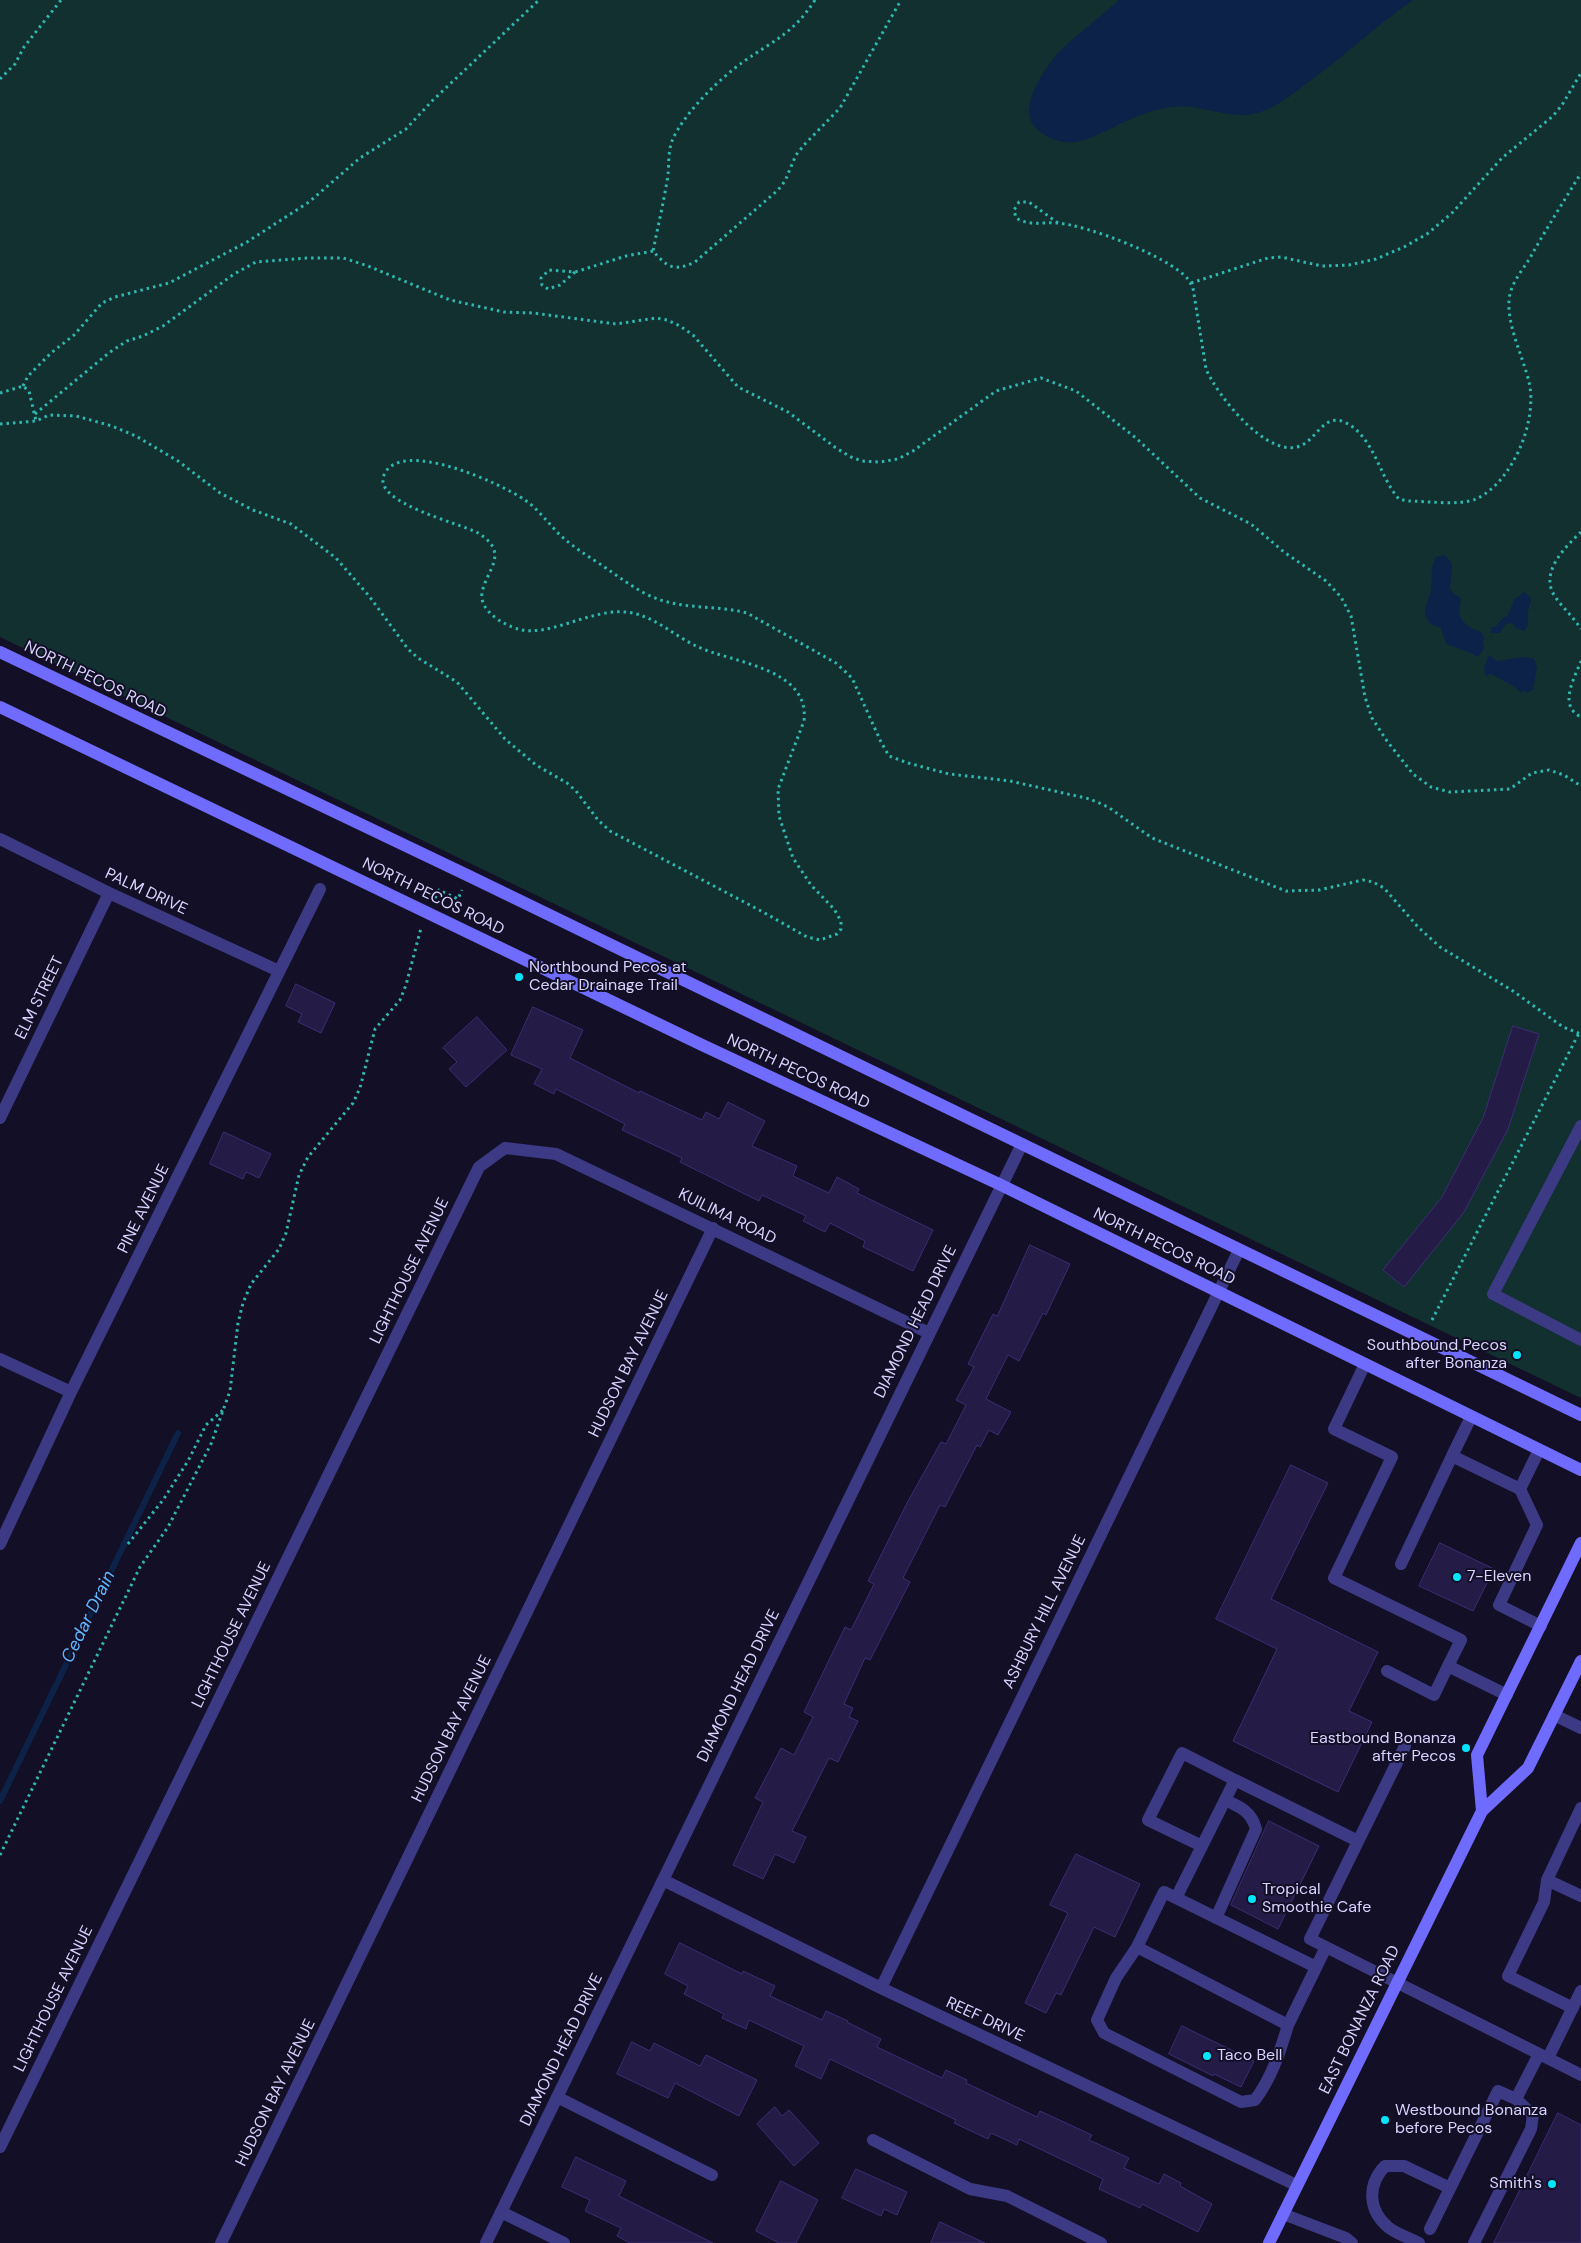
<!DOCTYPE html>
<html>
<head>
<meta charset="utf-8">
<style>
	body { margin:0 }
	canvas { display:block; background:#130f26 }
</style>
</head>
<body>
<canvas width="1581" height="2243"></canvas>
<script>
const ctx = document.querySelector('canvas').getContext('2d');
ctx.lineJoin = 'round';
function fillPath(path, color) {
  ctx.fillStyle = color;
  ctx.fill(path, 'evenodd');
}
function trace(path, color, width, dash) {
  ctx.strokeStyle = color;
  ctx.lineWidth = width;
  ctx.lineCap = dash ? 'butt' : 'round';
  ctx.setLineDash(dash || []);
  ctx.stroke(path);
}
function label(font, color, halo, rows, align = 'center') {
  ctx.font = font + ' "DM Sans",sans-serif';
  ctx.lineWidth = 4;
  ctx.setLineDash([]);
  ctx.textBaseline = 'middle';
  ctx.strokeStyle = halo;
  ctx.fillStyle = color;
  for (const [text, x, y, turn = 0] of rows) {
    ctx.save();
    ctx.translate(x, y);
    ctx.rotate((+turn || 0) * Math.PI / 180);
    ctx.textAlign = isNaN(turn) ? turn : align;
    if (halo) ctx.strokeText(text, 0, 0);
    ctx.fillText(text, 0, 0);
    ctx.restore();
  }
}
const green = new Path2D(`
	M0,0h1581v1398l-1581,-761z`);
const water = new Path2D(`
	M1119,0h294c-37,26 -70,57 -107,84 -15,11 -30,24 -49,29 -28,8 -58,-11 -86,-6 -21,3 -42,12 -61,22 -12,5 -21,11 -35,13 -13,2 -29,-4 -38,-13 -22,-20 9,-64 25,-80 18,-17 38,-32 57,-49z
	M1445,555l7,8 -2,26 4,5 7,4c0,4 -2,8 -2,12 0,12 12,19 22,22l4,7 -2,1 1,8 -6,9 -10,-5 -22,-8 -5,-16 -11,-4 -5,-9v-7l6,-17 1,-24 4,-10z
	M1524,592l7,6c0,4 -2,8 -3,13 -2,8 3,14 -4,20l-9,-3 -2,-4 -3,-1 -4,1 -6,9h-10l2,-6h3l9,-10 3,-1 8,-17z
	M1489,655l8,6 28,-4 9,2 3,8 -4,23 -7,3 -2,-3 -3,3 -6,-6 -24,-13 -6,2 -1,-9z`);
const stream = new Path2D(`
	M0,1801l178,-368`);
const building = new Path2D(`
	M296,984l39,19 -14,30 -23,-11 4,-8 -16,-8z
	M533,1007l50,23 -13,28 69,35 1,-2 62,29 4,-8 13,7 9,-17 37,19 -13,25 45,20 -4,10 36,17 8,-16 22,12 -2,4 76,37 -20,41 -50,-24 2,-6 -35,-18 -5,9 -22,-11 3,-5 -44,-21 -3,6 -79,-39 2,-4 -60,-28 3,-6 -69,-35 -2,5 -20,-10 8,-15 -31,-14z
	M477,1017l30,33 -41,37 -17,-18 8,-7 -14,-14z
	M1513,1026l26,8 -31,95 -44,83 -60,75 -21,-17 59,-73 41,-79z
	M224,1132l47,22 -12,24 -13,-6 -3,7 -33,-15z
	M1030,1245l40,19 -24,51 -3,-2 -24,48 -11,-6 -22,44 25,13 -13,23 -9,-5 -9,17 -3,-2 -32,62 -5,-2 -37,73 7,4 -40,78 -5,-2 -21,46 9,4 -4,9 9,4 -20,41 -9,-4 -37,73 14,6 -12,26 -19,-9 -12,25 -30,-14 30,-63 -8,-4 26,-50 13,7 19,-38 -9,-5 41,-85 6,3 23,-46 -6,-3 39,-78 34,-61 5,2 20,-39 -10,-5 18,-33 -6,-3 25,-50 4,2z
	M1291,1465l37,18 -57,116 107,53 -29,59 23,11 -34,70 -105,-51 44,-92 -61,-30z
	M1440,1543l54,26 -21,42 -54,-25z
	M1269,1821l50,25 -41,83 -47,-24z
	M1076,1854l64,30 -25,53 -21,-10 -33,68 -5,-2 -10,20 -21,-10 43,-90 -18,-8z
	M680,1943l62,31 1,-3 32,15 -5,10 52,24 4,-9 22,10 -1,1 34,17 -4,8 65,31 4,-8 21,10 -1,3 71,34 3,-6 52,24 -3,5 40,18 -5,10 35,16 5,-10 17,9 -1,3 32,18 -14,28 -56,-28 -2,4 -41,-19 4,-10 -84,-40 -2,6 -26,-12 -3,6 -34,-16 2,-3 -126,-61 -9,20 -26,-13 9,-20 -55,-26 -3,9 -24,-11 2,-4 -40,-20 4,-8 -23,-12z
	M1182,2026l72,35 -13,26 -27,-13 -1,2 -44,-22z
	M632,2042l18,9 4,-8 46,23 6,-11 51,25 -18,36 -64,-33 -7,15 -51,-24z
	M775,2107l7,9 7,-6 30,33 -25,23 -37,-42z
	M1558,2113l23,12v118h-87z
	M576,2157l50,24 -7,15 94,47h-83l-13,-7 4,-8 -36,-17 5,-11 -28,-13z
	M856,2169l51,23 -10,23 -13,-6 -3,7 -39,-18z
	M781,2181l37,19 -22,43h-17l-23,-12z
	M940,2222l45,21h-54z`);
const path = new Path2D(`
	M815,0c-22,34 -41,40 -72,62 -24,17 -60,52 -71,79 -4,11 -3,23 -4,34 -4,26 -10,51 -15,76 14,16 21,21 42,11l83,-72 7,-9 11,-26 9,-11 35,-36 61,-108
	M0,79l15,-15 9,-17 37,-47
	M1058,223l-29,-21h-10l-5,8 2,8c13,8 26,4 41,5 30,2 110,33 130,55 3,3 4,7 6,10l13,81c11,26 61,90 94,77 16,-6 24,-33 44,-24 30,13 35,55 55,77l9,2c19,0 52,5 68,-2 37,-17 62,-79 53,-117 -6,-26 -25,-62 -19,-88 3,-13 13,-25 20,-36 16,-29 34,-57 51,-85
	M575,272l-15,13 -12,4 -6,-4 -1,-7 8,-8 26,2 51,-16 27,-5
	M1191,283l77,-25 13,-1 41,9 27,-1 27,-6 28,-12 23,-13 25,-21 50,-55 51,-42 9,-11 19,-32
	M23,386l5,-10 23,-23 23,-18 28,-32 13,-6 54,-14 78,-41 62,-40 51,-44 46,-29 26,-28 107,-101
	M0,393l23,-7 6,5 7,30
	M35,414l75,-62 17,-11 16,-5 20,-10 71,-52 22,-12 51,-4h36l25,8 82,34 54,12 29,1 83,11 40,-6 11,2 13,6 13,9 45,52 50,25 48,36 15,9 11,4 18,1 18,-3 15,-8 83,-60 45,-13 35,13 60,47 64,60 51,26 33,28 42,29 15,16 10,19 14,81 7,21 15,23 26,33 18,13 19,5 60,-3 22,-16 17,-3 15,5 17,11
	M0,424l36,-3 13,-6 27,1 36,10 24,10 42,25 42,32 33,17 38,14 45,34 33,38 39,53 10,9 39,24 48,57 31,26 31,18 9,8 22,29 12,11 153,81 44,25 13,3 17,-6 4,-5v-8l-7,-12 -23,-24 -18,-27 -14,-42 -1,-27 26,-68c6,-54 -73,-58 -108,-75 -23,-11 -44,-32 -71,-34 -35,-3 -77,26 -107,17 -14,-4 -39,-18 -36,-36 4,-23 29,-40 -4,-60 -18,-10 -106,-30 -94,-58 16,-38 118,9 141,25 13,9 23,23 35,35 12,11 26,20 40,29 15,10 29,21 46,30 34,17 66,10 101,19l89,50 16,15 29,64 8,14 19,7 41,11 61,7 80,18 18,8 44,31 134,53 33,-1 44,-10 10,2 11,6 34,39 22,20 73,44 50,36 18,7
	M1581,532c-17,16 -43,42 -25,66 8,11 18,20 25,31
	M1581,661c-7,18 -23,45 0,56
	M435,898l4,-8 19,9 4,-9
	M1432,1320l147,-287
	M128,1544l35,-44 25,-39 18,-36 17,-15
	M0,1855l140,-288 28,-40 43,-83 19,-53 8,-68 5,-20 8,-19 28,-35 7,-16 13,-58 9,-18 45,-54 7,-15 15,-59 25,-29 6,-15 15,-57`);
const service = new Path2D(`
	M1581,1126l-88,168 88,46
	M1365,1364l-31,65 58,28 -58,121 127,62 -13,26
	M1471,1417l-19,39 68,33
	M1539,1450l-19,39 17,36 -38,80 42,21
	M1401,1564l51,-108
	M1387,1671l47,24 14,-29 59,29
	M1554,1715l27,13
	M1405,1746l-95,193 271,136
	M1202,1846l-54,-26 34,-67 53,27
	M1547,1880l34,-72
	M1176,1898l59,-118 123,61
	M1216,1918l40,-89c-5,-18 -16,-22 -31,-29
	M1137,1947l-21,31 -19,42 7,13 137,69 14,-2c17,-23 25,-48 33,-75
	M1316,1967l-152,-75 -27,55 151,78 38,-78
	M1573,2008l-65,-32 36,-74 3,-22 34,16
	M1548,2058l33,-67
	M1283,2214l63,24 6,5
	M1430,2229l68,-138 18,8 23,-45
	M1419,2243c-9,-5 -23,-9 -31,-16 -20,-17 -21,-42 -3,-61h19l46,22
	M1474,2243l57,-114 2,-14 -17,-16`);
const minor = new Path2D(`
	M0,839l109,54 170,78
	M0,1118l109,-225
	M0,1359l71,33
	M0,1544l71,-152 249,-503
	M663,1880l218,108 415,197
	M881,1988l358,-738
	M557,2097l155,78
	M873,2140l97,49 37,7 94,47
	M0,2147l479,-980 26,-19 51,6 373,179
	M501,2212l63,31
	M221,2243l492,-1015
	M486,2243l536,-1099`);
const secondary = new Path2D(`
	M0,652l469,224 1112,539
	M0,707l700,337 301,141 580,285
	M1482,1811l-5,-56 104,-212
	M1269,2243l213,-432 46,-43 53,-107`);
const markers = [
	[519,977,5,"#00e5ff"],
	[1517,1355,5,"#00e5ff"],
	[1457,1577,5,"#00e5ff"],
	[1466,1748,5,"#00e5ff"],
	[1252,1899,5,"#00e5ff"],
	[1207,2056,5,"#00e5ff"],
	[1385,2120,5,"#00e5ff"],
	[1552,2184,5,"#00e5ff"]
];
const streetNames = [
	["NORTH PECOS ROAD",95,680,26],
	["PALM DRIVE",146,892,25],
	["NORTH PECOS ROAD",433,897,26],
	["ELM STREET",40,998,-64],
	["NORTH PECOS ROAD",798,1072,25],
	["PINE AVENUE",144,1209,-64],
	["KUILIMA ROAD",727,1217,26],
	["NORTH PECOS ROAD",1164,1247,26],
	["LIGHTHOUSE AVENUE",410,1271,-64],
	["DIAMOND HEAD DRIVE",916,1322,-64],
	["HUDSON BAY AVENUE",629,1364,-64],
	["ASHBURY HILL AVENUE",1045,1612,-64],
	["LIGHTHOUSE AVENUE",232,1635,-64],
	["DIAMOND HEAD DRIVE",739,1686,-64],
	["HUDSON BAY AVENUE",452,1729,-64],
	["LIGHTHOUSE AVENUE",54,1999,-64],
	["REEF DRIVE",985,2020,25],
	["EAST BONANZA ROAD",1360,2020,-64],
	["DIAMOND HEAD DRIVE",562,2050,-64],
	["HUDSON BAY AVENUE",276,2093,-64]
];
const poiNames = [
	["Northbound Pecos at",529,968],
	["Cedar Drainage Trail",529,986],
	["Southbound Pecos",1507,1346,"right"],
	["after Bonanza",1507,1364,"right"],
	["7-Eleven",1467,1577],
	["Eastbound Bonanza",1456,1739,"right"],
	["after Pecos",1456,1757,"right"],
	["Tropical",1262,1890],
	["Smoothie Cafe",1262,1908],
	["Taco Bell",1217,2056],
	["Westbound Bonanza",1395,2111],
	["before Pecos",1395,2129],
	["Smith's",1542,2184,"right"]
];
const waterNames = [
	["Cedar Drain",89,1617,-64]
];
fillPath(green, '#12302f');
fillPath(water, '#0c2248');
trace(stream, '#0c2248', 6);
fillPath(building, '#241b47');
trace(building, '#3b2d73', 1);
trace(path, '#2fb8b0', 3, [2.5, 4]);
trace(service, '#3d3a85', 12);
trace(minor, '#3d3a85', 12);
trace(secondary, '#6f6bff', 12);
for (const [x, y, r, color] of markers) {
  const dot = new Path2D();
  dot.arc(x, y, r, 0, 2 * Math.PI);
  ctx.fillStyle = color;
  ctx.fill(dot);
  trace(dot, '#130f26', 2);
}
label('16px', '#d9d4ff', '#130f26', streetNames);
label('16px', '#d9d4ff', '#130f26', poiNames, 'left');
label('italic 18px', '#62b6ff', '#130f26', waterNames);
</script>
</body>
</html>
